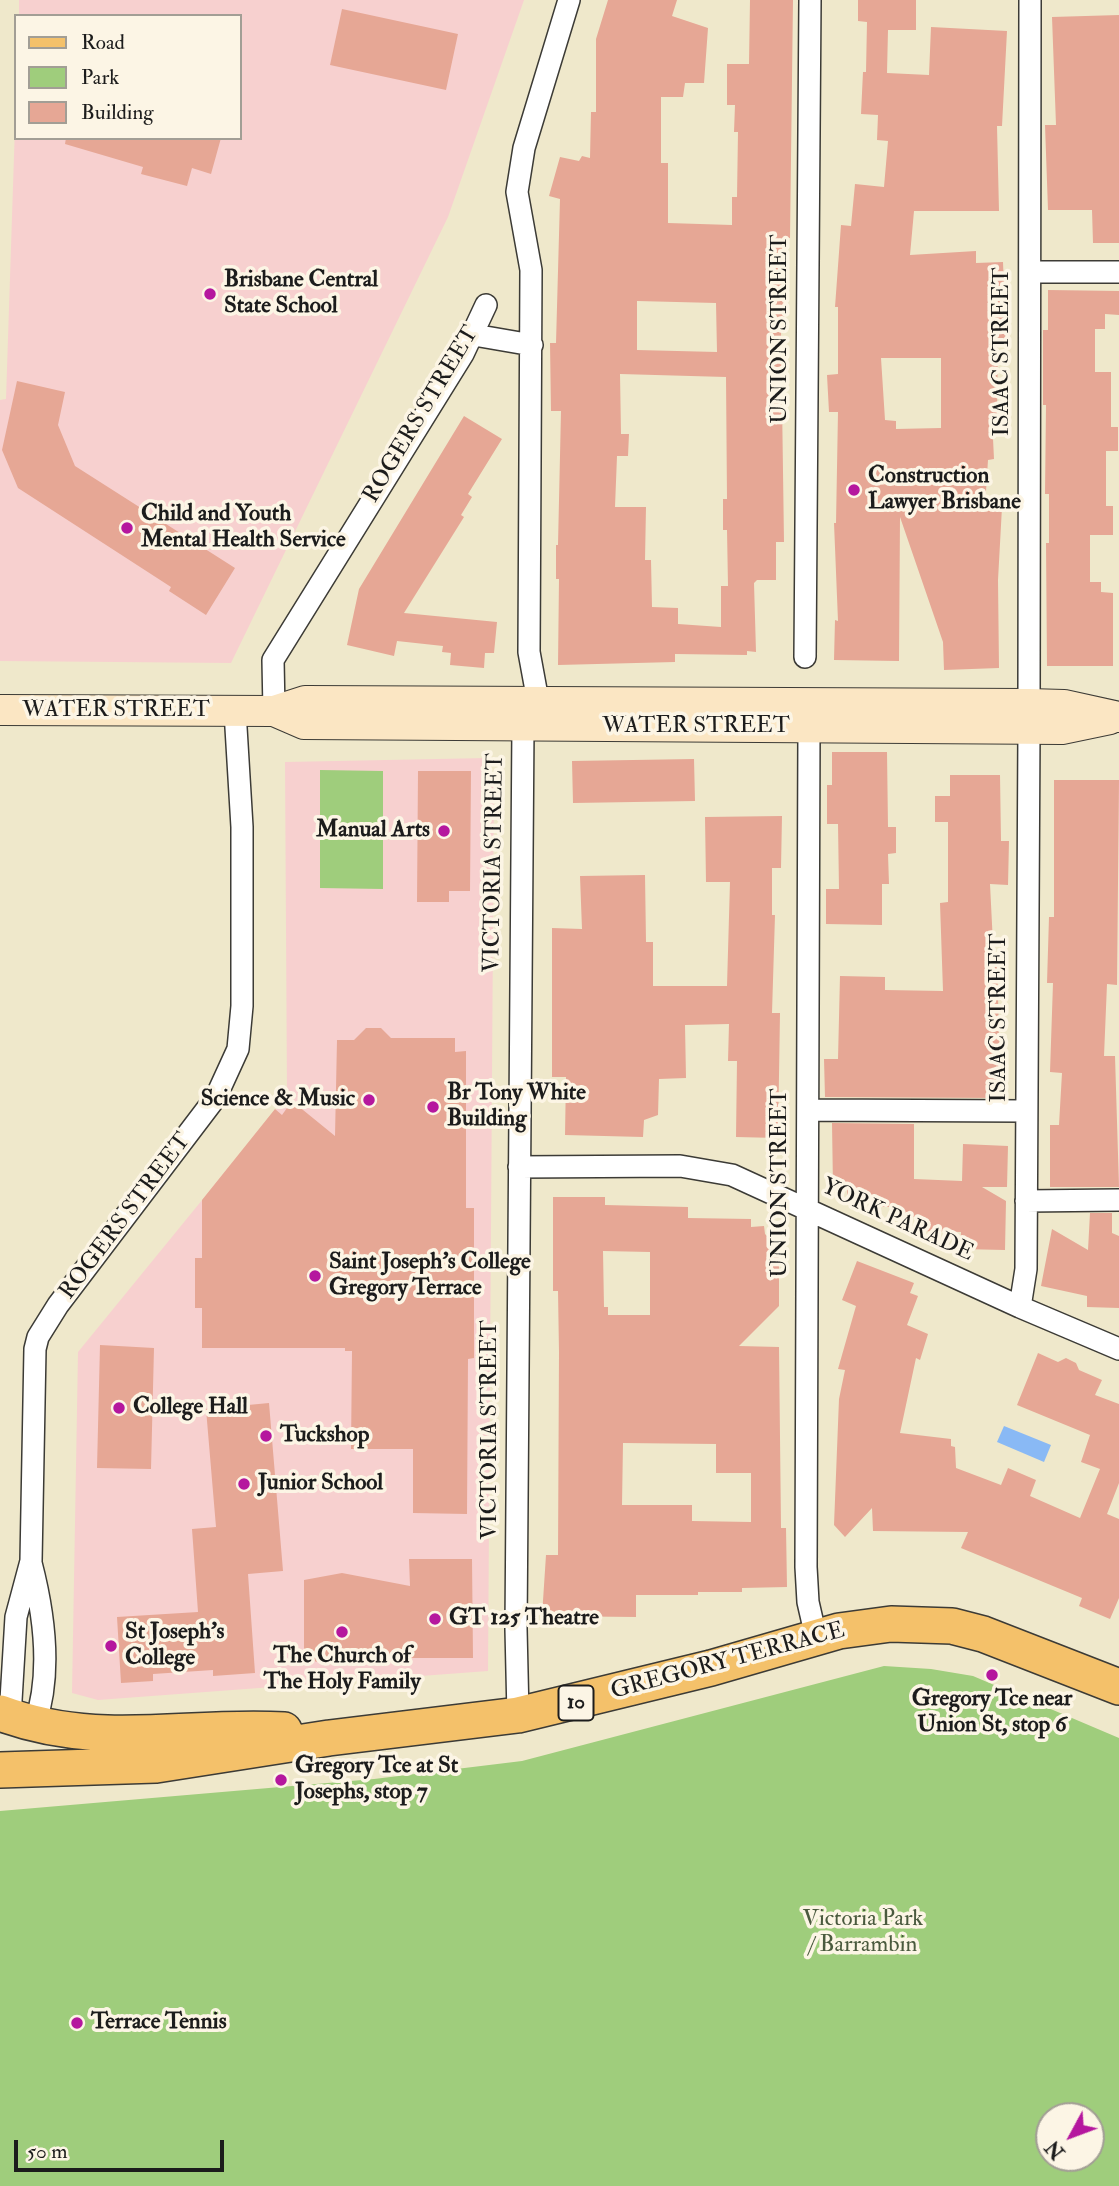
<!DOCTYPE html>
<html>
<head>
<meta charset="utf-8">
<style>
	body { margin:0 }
	#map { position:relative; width:1119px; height:2186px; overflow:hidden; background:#efe8cb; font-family:"IM FELL Double Pica",serif }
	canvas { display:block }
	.legend { position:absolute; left:14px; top:14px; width:228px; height:126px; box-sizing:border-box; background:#fcf5e5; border:2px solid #a29e95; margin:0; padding:9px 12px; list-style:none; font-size:21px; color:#1c1c1c }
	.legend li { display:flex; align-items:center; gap:14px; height:35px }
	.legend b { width:35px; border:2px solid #a29e95 }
	.north { position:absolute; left:1035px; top:2102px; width:70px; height:70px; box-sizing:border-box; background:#fcf5e5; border:2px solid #a29e95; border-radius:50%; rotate:229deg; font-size:19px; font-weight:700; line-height:28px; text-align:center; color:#1c1c1c }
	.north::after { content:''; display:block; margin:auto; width:24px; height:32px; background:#b5179e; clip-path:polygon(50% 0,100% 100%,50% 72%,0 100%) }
	.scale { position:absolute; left:14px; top:2140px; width:210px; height:32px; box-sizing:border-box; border:4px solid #1c1c1c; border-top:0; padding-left:9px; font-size:21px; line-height:24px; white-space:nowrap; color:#1c1c1c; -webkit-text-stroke:5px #fcf5e5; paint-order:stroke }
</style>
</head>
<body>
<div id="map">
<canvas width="1119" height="2186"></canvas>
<ul class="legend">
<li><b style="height:9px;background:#f4c16a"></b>Road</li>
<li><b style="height:19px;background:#9fcd7c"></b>Park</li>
<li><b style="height:19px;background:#e6a795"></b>Building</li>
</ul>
<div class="north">N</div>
<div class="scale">50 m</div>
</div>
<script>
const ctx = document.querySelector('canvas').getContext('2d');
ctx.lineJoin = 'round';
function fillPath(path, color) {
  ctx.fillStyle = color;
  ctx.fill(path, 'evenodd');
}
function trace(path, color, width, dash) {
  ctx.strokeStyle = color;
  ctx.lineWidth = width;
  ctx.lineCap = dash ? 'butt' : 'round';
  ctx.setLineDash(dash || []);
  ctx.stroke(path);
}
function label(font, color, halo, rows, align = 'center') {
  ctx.font = font + ' "IM FELL Double Pica",serif';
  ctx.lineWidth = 7;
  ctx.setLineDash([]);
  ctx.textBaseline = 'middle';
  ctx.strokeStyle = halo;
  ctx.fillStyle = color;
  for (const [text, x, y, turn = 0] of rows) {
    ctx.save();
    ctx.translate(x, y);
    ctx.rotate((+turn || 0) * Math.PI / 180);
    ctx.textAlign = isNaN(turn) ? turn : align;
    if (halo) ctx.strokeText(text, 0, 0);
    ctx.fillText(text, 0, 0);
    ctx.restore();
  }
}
const built = new Path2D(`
	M19,0h505l-76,217 -217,446 -231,-2v-261l6,-1 10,-304v43h224v-122h-221z
	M488,758l6,21 -6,892 -390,29 -26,-7 6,-341 209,-256 -2,-334z`);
const green = new Path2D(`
	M320,770l63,1v118l-63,-1z
	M884,1666l47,3 42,7 146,62v448h-1119v-375l374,-32 148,-18zM1091,2116v42h-42v-42z`);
const water = new Path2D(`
	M1004,1426l47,19 -7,17 -47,-20z`);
const building = new Path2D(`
	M608,0h69l-5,16 36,12 -4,55h-19l-2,14h-22v66h7v60l64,2v-28h5l1,-65h-4l1,-27h-8v-41h22l1,-64h43l-3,238h-8l3,92h-4l3,212h-8v38h-19l-3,3 2,69 -9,-1v4l-72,-1v8l-117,3 1,-86h-3v-34h2l3,-134h-10l-1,-68h6l4,-144 -11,-3 11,-39 19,4 3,-5 8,2 1,-46h5v-73zM637,301l79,2 1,49 -80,-2zM620,374l106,3 1,122h-4v31h4l1,56h-7v41l-43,-3v-16l-26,-1 -1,-47h-6l1,-53h-31l2,-51h11l1,-22h-8z
	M858,0h58v30h-28l-1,43 42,2 2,-48 76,4 -5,95h-5l2,85h-85l-4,44 66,-4v12l27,-1 3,77h-8l-1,79h-5l2,41 -6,1 -3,47h17l-4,73 1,88 -55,2 -1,-28 -43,-125 -1,144 -65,-1 1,-40 3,1 -4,-98h2l2,-111h-9l-2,-37 11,-1v-67h-3l6,-82 10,1 4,-42 29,3 4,-46 -11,-1 1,-25 -17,-1 2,-42h3l1,-50 -9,-1zM881,358h60v70l-45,1v-8l-11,-1z
	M342,9l116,25 -12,56 -116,-25z
	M1119,15v228h-26l-1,-33h-44l-3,-85h11l-4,-108z
	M66,138h155l-10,36 -19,-6 -5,18 -46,-12 2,-7 -78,-23z
	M1048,290l71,1v24l-14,-1v15h-10v43h16v55h7v24h-12v55h7v29h-23v47h11v10l12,1v73h-66l-1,-123h3v-49h-4l1,-89h-3v-75h5z
	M17,381l48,11 -7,33 17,41 160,102 -29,47 -37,-24 2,-4 -153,-99 -16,-38z
	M464,416l38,23 -34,55 4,3 -11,18 3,2 -60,96 93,9 -3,31h-9l-1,15 -34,-3 1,-12 -9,-1 1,-6 -46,-5 -3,15 -47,-11 12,-56z
	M832,752h55l1,75h8v26l-8,1 1,30h-7v41l-56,-1v-35h13l-1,-65h-11v-39h5z
	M694,759l1,42 -122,2 -1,-42z
	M418,771h53l-1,120h-21v11h-32z
	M950,775h50l1,66h8l-1,44 -18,-1 4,80h3l4,134 -176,-1 -1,-38h14l2,-83 45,1v13l58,1 -3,-88 8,-1v-80h-13v-26h15z
	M1054,780h65l-2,205 -10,-1 -3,72h11l4,131h-69v-62h9l3,-52 -12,-1 3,-89h-6l2,-66h5z
	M782,816l-1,52h-9v47h3l-3,98h8l-2,125 -42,-1 1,-76h-9l1,-37 -44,1 1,53 -27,1 -1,36 -14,5 -1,17 -78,-2 1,-58h-14v-149l30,1 -2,-53 65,-1 1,67h7v44h74l3,-104h-24l-1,-65z
	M366,1028h15l10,10h64v14l11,-1v157h8v150l-6,1 -1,155 -54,-1v-64h-62l1,-98h-7v-3h-143v-40h-7v-50h7v-58l73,-91 7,6 10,-14 43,35 2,-96h17z
	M832,1123l82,1v55l48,2 1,-37 45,2 -1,41h-25l24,14 -1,49 -45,-1 1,-17 -43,-1v-14h-23v-10h-19v-8l-29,-1v-11h-14z
	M553,1197h52v8l83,2v11l63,1v8l13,-1 1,8 14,14v58l-40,40 40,1 2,181h5l1,59 -45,1v4h-44v3h-62v22l-94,-1 4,-61h12l1,-203 -1,-61h-5zM603,1251l47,1v63h-42v-8h-4zM623,1443l93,1v29h35v49l-59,-1v-16h-70z
	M1090,1213h22v20l7,3v72l-32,-1v-11l-46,-10 11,-57 36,21z
	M857,1261l57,22 -4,10 8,3 -11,29 21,9 -8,26 -4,-2 -16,75 51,6v7l4,1 1,21 45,17 7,-17 28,12 -6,16 50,22 20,-49 -19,-7 9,-27 -73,-30 21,-52 20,9 8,-4 10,5 3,7 23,10 -7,15 24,9v79l-12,31 12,5v79l-9,21 -31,-13 3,-8 -121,-50 7,-16 -95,-1 -1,-23 -27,29 -11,-12 5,-126 6,-29 -7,-1 18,-63 -14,-6z
	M100,1345l54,3 -3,121 -54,-1z
	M269,1403l14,168 -35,3 7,99 -42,3v-6l-60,4v7l-32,2 -4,-66 81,-5 -6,-83 24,-2 -10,-118z
	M409,1559h63l1,99h-63v-3l-78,10 -28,-6v-79l38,-7 68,13z`);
const street = new Path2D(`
	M1030,272h89
	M474,335l58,10
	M805,657l5,-657
	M538,701l-9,-49 2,-382 -14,-78 7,-44 45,-148
	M1029,704l1,-704
	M274,711l-1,-51 190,-306 23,-49
	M809,728l-3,839 2,35 8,35
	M808,1110l218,1
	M519,1167l161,-1 52,9 288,132 99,42
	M1026,1201l93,-1
	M1020,1307l6,-38 3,-540
	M31,1563c13,50 21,111 4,161
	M518,1715l-2,-86 7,-903
	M10,1717l6,-100 15,-56 4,-212 3,-12 20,-32 158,-208 22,-48 4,-43v-179l-7,-116`);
const secondary = new Path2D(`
	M0,710l274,1 31,-10 724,3 35,1 55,12
	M274,711l30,13 758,5 48,-10`);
const primary = new Path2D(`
	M0,1713c99,37 184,11 284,17
	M0,1770l156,-5 173,-27 189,-23 193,-47 128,-37 52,-7 61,2 31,8 136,53`);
const markers = [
	[210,294,7,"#b5179e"],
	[854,490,7,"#b5179e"],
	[127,528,7,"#b5179e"],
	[444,831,7,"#b5179e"],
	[369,1100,7,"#b5179e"],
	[433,1107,7,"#b5179e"],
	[315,1276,7,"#b5179e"],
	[119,1408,7,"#b5179e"],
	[266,1436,7,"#b5179e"],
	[244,1484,7,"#b5179e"],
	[435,1619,7,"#b5179e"],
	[342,1632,7,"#b5179e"],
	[111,1646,7,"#b5179e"],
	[992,1675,7,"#b5179e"],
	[281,1780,7,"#b5179e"],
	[77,2023,7,"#b5179e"]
];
const shields = [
	[576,1703,35]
];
const shieldNames = [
	["10",576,1703]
];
const poiNames = [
	["Brisbane Central",224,281],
	["State School",224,307],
	["Construction",868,477],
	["Lawyer Brisbane",868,503],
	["Child and Youth",141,515],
	["Mental Health Service",141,541],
	["Manual Arts",430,831,"right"],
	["Br Tony White",447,1094],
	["Building",447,1120],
	["Science & Music",355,1100,"right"],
	["Saint Joseph's College",329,1263],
	["Gregory Terrace",329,1289],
	["College Hall",133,1408],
	["Tuckshop",280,1436],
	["Junior School",258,1484],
	["GT 125 Theatre",449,1619],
	["St Joseph's",125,1633],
	["College",125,1659],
	["The Church of",342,1657,"center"],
	["The Holy Family",342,1683,"center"],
	["Gregory Tce near",992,1700,"center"],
	["Union St, stop 6",992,1726,"center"],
	["Gregory Tce at St",295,1767],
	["Josephs, stop 7",295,1793],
	["Terrace Tennis",91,2023]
];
const streetNames = [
	["UNION STREET",781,329,-90],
	["ISAAC STREET",1003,352,-90],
	["ROGERS STREET",422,415,-59],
	["WATER STREET",116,711],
	["WATER STREET",696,727],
	["VICTORIA STREET",495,863,-89],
	["ISAAC STREET",1000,1018,-90],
	["UNION STREET",781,1183,-90],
	["ROGERS STREET",126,1217,-53],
	["YORK PARADE",897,1221,25],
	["VICTORIA STREET",491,1430,-90],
	["GREGORY TERRACE",728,1662,-15]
];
const parkNames = [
	["Victoria Park",863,1920],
	["/ Barrambin",863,1946]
];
fillPath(built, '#f7d0cf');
fillPath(green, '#9fcd7c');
fillPath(water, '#89b9f5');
fillPath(building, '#e6a795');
trace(street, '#3c3b36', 24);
trace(secondary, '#3c3b36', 32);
trace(primary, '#3c3b36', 38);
trace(street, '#fff', 21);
trace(secondary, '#fbe6c3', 30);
trace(primary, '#f4c16a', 35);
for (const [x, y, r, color] of markers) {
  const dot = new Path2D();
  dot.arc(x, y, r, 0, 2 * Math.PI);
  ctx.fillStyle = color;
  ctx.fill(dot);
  trace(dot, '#fcf5e5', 2.5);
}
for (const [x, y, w] of shields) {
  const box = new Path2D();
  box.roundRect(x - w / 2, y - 17.5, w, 35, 5);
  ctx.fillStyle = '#fcf5e5';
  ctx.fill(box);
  trace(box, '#1c1c1c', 2);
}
label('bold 21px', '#1c1c1c', null, shieldNames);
label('bold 23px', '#1c1c1c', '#fcf5e5', poiNames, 'left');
label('23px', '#1c1c1c', '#fcf5e5', streetNames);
label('23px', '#4a5a3e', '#fcf5e5', parkNames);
</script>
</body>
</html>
